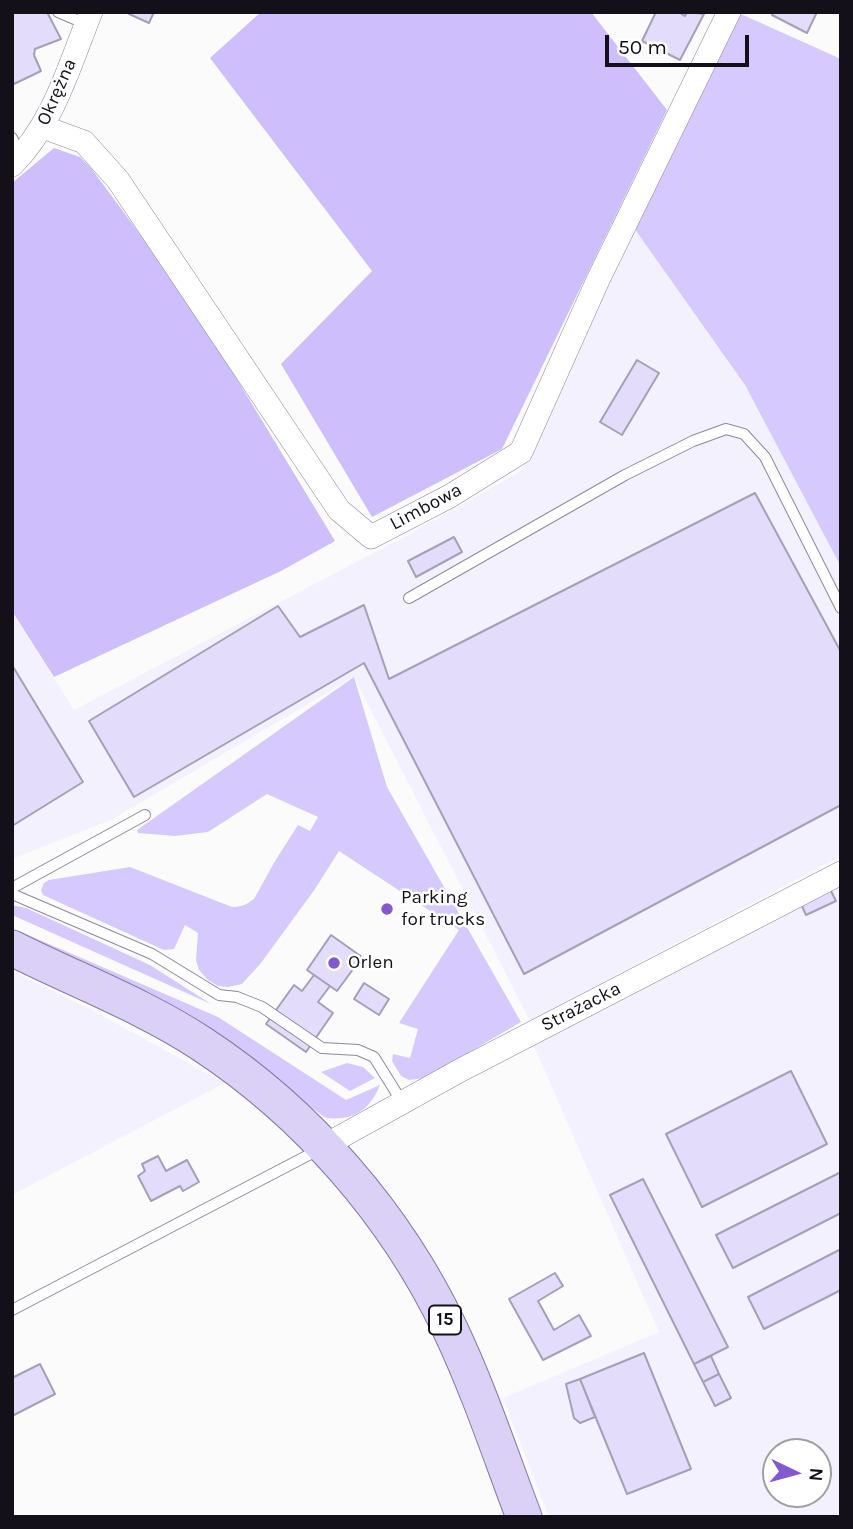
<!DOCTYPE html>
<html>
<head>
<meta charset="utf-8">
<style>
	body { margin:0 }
	#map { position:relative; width:853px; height:1529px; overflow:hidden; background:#fbfbfb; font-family:Karla,sans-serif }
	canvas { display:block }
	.frame { position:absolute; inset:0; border:14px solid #131019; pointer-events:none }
	.north { position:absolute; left:762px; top:1438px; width:70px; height:70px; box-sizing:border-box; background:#fff; border:2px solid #a19fa3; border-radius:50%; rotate:95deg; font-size:19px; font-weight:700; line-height:28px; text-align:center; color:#131019 }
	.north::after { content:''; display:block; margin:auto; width:24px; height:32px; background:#8359d2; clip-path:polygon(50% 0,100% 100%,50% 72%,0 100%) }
	.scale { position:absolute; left:605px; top:35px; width:144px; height:32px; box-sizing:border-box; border:4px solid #131019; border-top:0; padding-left:9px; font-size:21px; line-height:24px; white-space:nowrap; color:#131019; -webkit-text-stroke:5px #fff; paint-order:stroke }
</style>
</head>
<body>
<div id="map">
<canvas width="853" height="1529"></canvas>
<div class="frame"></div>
<div class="north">N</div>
<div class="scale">50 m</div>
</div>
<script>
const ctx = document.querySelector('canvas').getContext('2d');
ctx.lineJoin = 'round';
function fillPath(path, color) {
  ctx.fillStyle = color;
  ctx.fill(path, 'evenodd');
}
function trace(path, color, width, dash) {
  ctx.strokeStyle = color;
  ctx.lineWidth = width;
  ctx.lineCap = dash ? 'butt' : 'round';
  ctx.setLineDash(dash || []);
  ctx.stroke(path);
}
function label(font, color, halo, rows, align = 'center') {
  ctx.font = font + ' Karla,sans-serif';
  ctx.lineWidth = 5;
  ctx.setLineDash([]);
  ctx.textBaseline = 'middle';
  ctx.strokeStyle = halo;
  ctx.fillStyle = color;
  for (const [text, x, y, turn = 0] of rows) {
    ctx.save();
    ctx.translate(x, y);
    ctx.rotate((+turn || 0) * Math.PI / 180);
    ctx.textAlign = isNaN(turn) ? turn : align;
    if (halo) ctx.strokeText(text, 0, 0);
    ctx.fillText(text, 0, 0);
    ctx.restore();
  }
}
const built = new Path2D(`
	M634,228l111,157 96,182v289l-311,165 -176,-344 -243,143 -99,39v-247l62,98 332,-174 115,-65z
	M841,885v632h-292l-46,-119 156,-66 -126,-288zM776,1452h42v42h-42z
	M12,971l80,39 133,73 -213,112z`);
const green = new Path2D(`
	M741,14l100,45v508l-96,-182 -111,-157z
	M354,677l33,110 134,235 -96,56 -16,2 -8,-4 -9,-15 1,-7 17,4 8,-29 -19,-6 60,-93 -120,-79 -24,38 -54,74 -19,21 -14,3 -10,-1 -10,-6 -9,-10 -3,-10 2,-27 -13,-8 -11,24 -10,1 -121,-55 -2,-5 3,-7 5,-3 81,-13 102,40c9,0 14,-2 22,-8l21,-38 23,-36 12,6 8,-14 -51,-23 -59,38 -33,4 -37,-3 -1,-3z
	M12,905l14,3 124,57 61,39 -199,-89z
	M12,928l206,89 128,83 34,-15c-10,25 -27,36 -54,33l-137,-96z
	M347,1063l16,4 12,11 -25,13 -29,-19z`);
const forest = new Path2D(`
	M261,12h330l76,98 -165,339 -130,68 -91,-153 91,-93 -162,-213z
	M54,148l26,9 11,11 101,137 143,236 -54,30 -227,106 -42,-66v-428z`);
const building = new Path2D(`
	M12,12h35l14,27 -26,10 -1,6 7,16 -27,13 -2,-4z
	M130,12h24l-5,11 -20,-9z
	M656,12h22l7,4 2,-4 17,2 -24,46 -38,-19z
	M773,12h44l-10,21 -35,-18z
	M637,360l22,13 -37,62 -22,-13z
	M755,493l86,159v153l-317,169 -160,-311 -230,134 -45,-76 189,-115 22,31 64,-32 25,74z
	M454,537l8,15 -46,25 -8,-16z
	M12,665l71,117 -71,44z
	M830,889l6,12 -30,14 -5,-11z
	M331,935l31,22 -25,34 -30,-21z
	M314,975l16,11 -12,16 15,11 -27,39 -40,-28 28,-39 8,6z
	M364,983l25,16 -10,16 -25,-16z
	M791,1071l36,73 -125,63 -36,-73z
	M158,1156l8,15 21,-11 12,22 -16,9 -3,-5 -29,15 -13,-25 7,-5 -3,-7z
	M841,1172v41l-108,55 -17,-33z
	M643,1179l85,168 -34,17 -84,-169z
	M841,1249v41l-77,39 -16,-32z
	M555,1273l8,13 -25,15 16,29 25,-15 12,21 -48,24 -34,-61z
	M644,1353l47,116 -64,25 -47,-115z
	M711,1356l8,18 -16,8 -9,-18z
	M40,1364l15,30 -43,22v-38z
	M719,1374l12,24 -16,8 -12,-24z
	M580,1379l15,38 -15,6 -6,-5 -8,-34z`);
const lane = new Path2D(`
	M58,12l28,12
	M12,138l9,18
	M409,598l216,-123 68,-34 33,-12 18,5 21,23 76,151
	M12,888l133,-73
	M12,894l140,60 67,41 18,2 25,10 60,41 36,2 16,7 28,45
	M12,1310l308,-161`);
const street = new Path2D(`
	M43,127l41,15 34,38 221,330 32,27 79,-41 71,-44 77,-172 131,-268
	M12,165c42,-42 57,-99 79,-153
	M324,1146l135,-75 382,-198`);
const primary = new Path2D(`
	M12,948c63,32 131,57 190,96 105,69 194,171 248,285 29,61 50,125 74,188`);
const markers = [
	[387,909,7,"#8359d2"],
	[334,963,7,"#8359d2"]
];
const shields = [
	[445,1320,32]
];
const shieldNames = [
	["15",445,1320]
];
const streetNames = [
	["Okrężna",57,92,-66],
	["Limbowa",426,507,-28],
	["Strażacka",581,1007,-27]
];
const poiNames = [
	["Parking",401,898],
	["for trucks",401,920],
	["Orlen",348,963]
];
fillPath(built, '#f4f1fe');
fillPath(green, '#d6c9fd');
fillPath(forest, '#cebefb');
fillPath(building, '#e4dcfb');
trace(building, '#a59fb7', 2);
trace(lane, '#8e889f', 12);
trace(street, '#8e889f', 24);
trace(primary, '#8579a6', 37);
trace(lane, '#fff', 10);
trace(street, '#fff', 23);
trace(primary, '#dbd1f7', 35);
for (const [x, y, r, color] of markers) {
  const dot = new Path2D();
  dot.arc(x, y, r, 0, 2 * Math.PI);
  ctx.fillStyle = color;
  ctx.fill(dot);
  trace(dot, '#fff', 2.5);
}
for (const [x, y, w] of shields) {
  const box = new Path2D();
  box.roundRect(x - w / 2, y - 14.5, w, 29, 5);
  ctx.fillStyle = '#fff';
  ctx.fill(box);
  trace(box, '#131019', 2);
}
label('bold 18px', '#131019', null, shieldNames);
label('19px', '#131019', '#fff', streetNames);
label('19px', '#131019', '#fff', poiNames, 'left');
</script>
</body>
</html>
